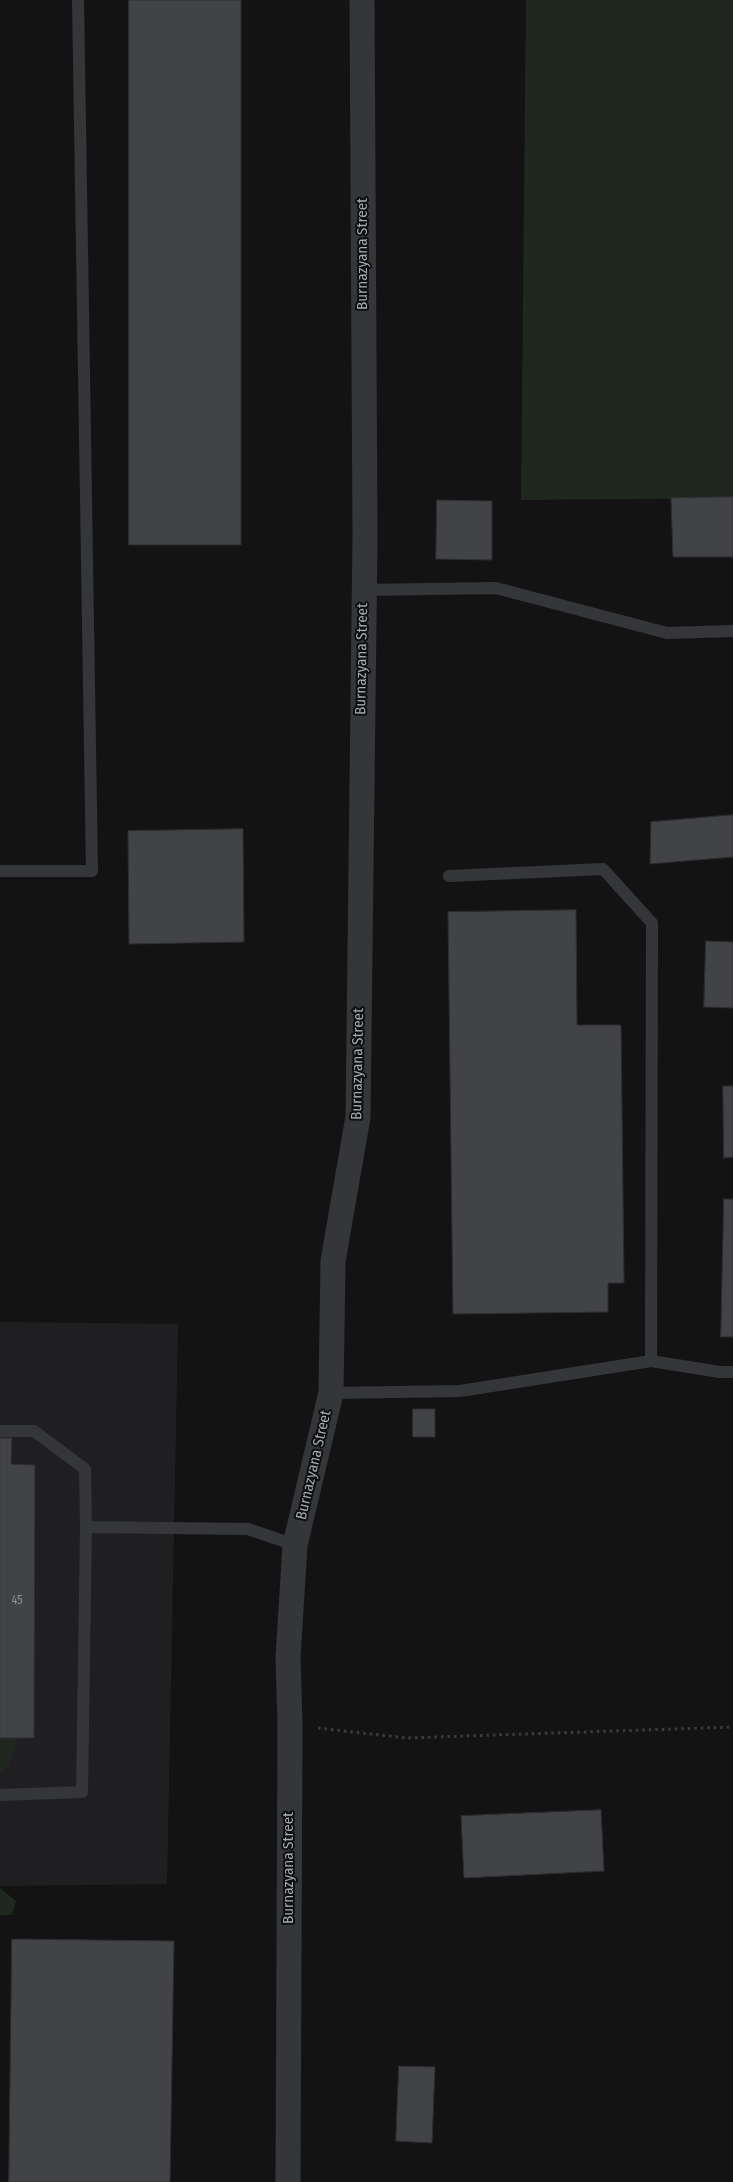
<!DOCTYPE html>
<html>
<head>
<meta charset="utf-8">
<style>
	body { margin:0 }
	canvas { display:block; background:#131314 }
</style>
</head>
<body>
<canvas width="733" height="2182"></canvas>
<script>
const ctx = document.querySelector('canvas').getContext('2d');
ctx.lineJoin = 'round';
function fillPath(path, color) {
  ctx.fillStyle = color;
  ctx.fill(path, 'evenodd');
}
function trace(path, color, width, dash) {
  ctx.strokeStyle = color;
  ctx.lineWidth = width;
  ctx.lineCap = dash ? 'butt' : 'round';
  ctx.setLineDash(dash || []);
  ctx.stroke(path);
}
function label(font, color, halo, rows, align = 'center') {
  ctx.font = font + ' "Fira Sans Condensed",sans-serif';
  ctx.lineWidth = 4;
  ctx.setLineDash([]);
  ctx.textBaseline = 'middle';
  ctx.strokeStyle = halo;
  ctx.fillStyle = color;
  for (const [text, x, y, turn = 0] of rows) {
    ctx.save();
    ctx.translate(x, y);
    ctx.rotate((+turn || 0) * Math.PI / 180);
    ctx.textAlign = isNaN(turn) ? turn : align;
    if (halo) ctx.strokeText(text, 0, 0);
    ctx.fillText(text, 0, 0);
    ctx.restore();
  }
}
const built = new Path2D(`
	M0,1322l178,2 -11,560 -167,2z`);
const green = new Path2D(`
	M526,0h207v498l-212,2z
	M0,1738h18l-9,28 -9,5z
	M0,1888l16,13 -4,14h-12z`);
const building = new Path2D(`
	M129,0h112v545h-112z
	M733,497v60h-60l-2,-59z
	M437,500l55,1v59l-56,-1z
	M733,815v42l-83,7 1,-42z
	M243,829l1,113 -115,2 -1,-113z
	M576,910l1,115h44l3,258h-16v29l-155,2 -5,-402z
	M706,941l27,1v66l-29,-1z
	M723,1086h10v71l-9,1z
	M724,1199h9v138h-12z
	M413,1409h22v28h-22z
	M0,1438h12l-1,26 24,1 -1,273h-34z
	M601,1810l3,61 -140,7 -3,-62z
	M12,1939l162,2 -4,241h-161z
	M399,2066l36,1 -3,76 -36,-2z`);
const path = new Path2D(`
	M318,1728l88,10 327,-11`);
const service = new Path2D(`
	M363,590l133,-2 171,45 66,-2
	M0,871h92l-14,-871
	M651,1361l69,11h13
	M331,1393l129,-2 191,-30 1,-438 -49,-54 -154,7
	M0,1431h34l51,38 1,58 -4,265 -82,3
	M86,1527l162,2 47,16`);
const minor = new Path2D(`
	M288,2182l2,-457 -2,-68 7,-112 36,-152 2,-132 25,-144 7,-581 -3,-536`);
const numberNames = [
	["45",17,1601]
];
const streetNames = [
	["Burnazyana Street",363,254,-90],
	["Burnazyana Street",362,659,-89],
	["Burnazyana Street",358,1064,-89],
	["Burnazyana Street",314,1465,-77],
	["Burnazyana Street",289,1868,-90]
];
fillPath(built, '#1f1f21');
fillPath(green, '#1f271f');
fillPath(building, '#424347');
trace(building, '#2d2d30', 1);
trace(path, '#3a3d40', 3, [2.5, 4]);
trace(service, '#343639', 12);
trace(minor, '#343639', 25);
label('12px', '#8c929a', null, numberNames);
label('15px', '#a4acb5', '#0e0e0f', streetNames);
</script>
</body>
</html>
